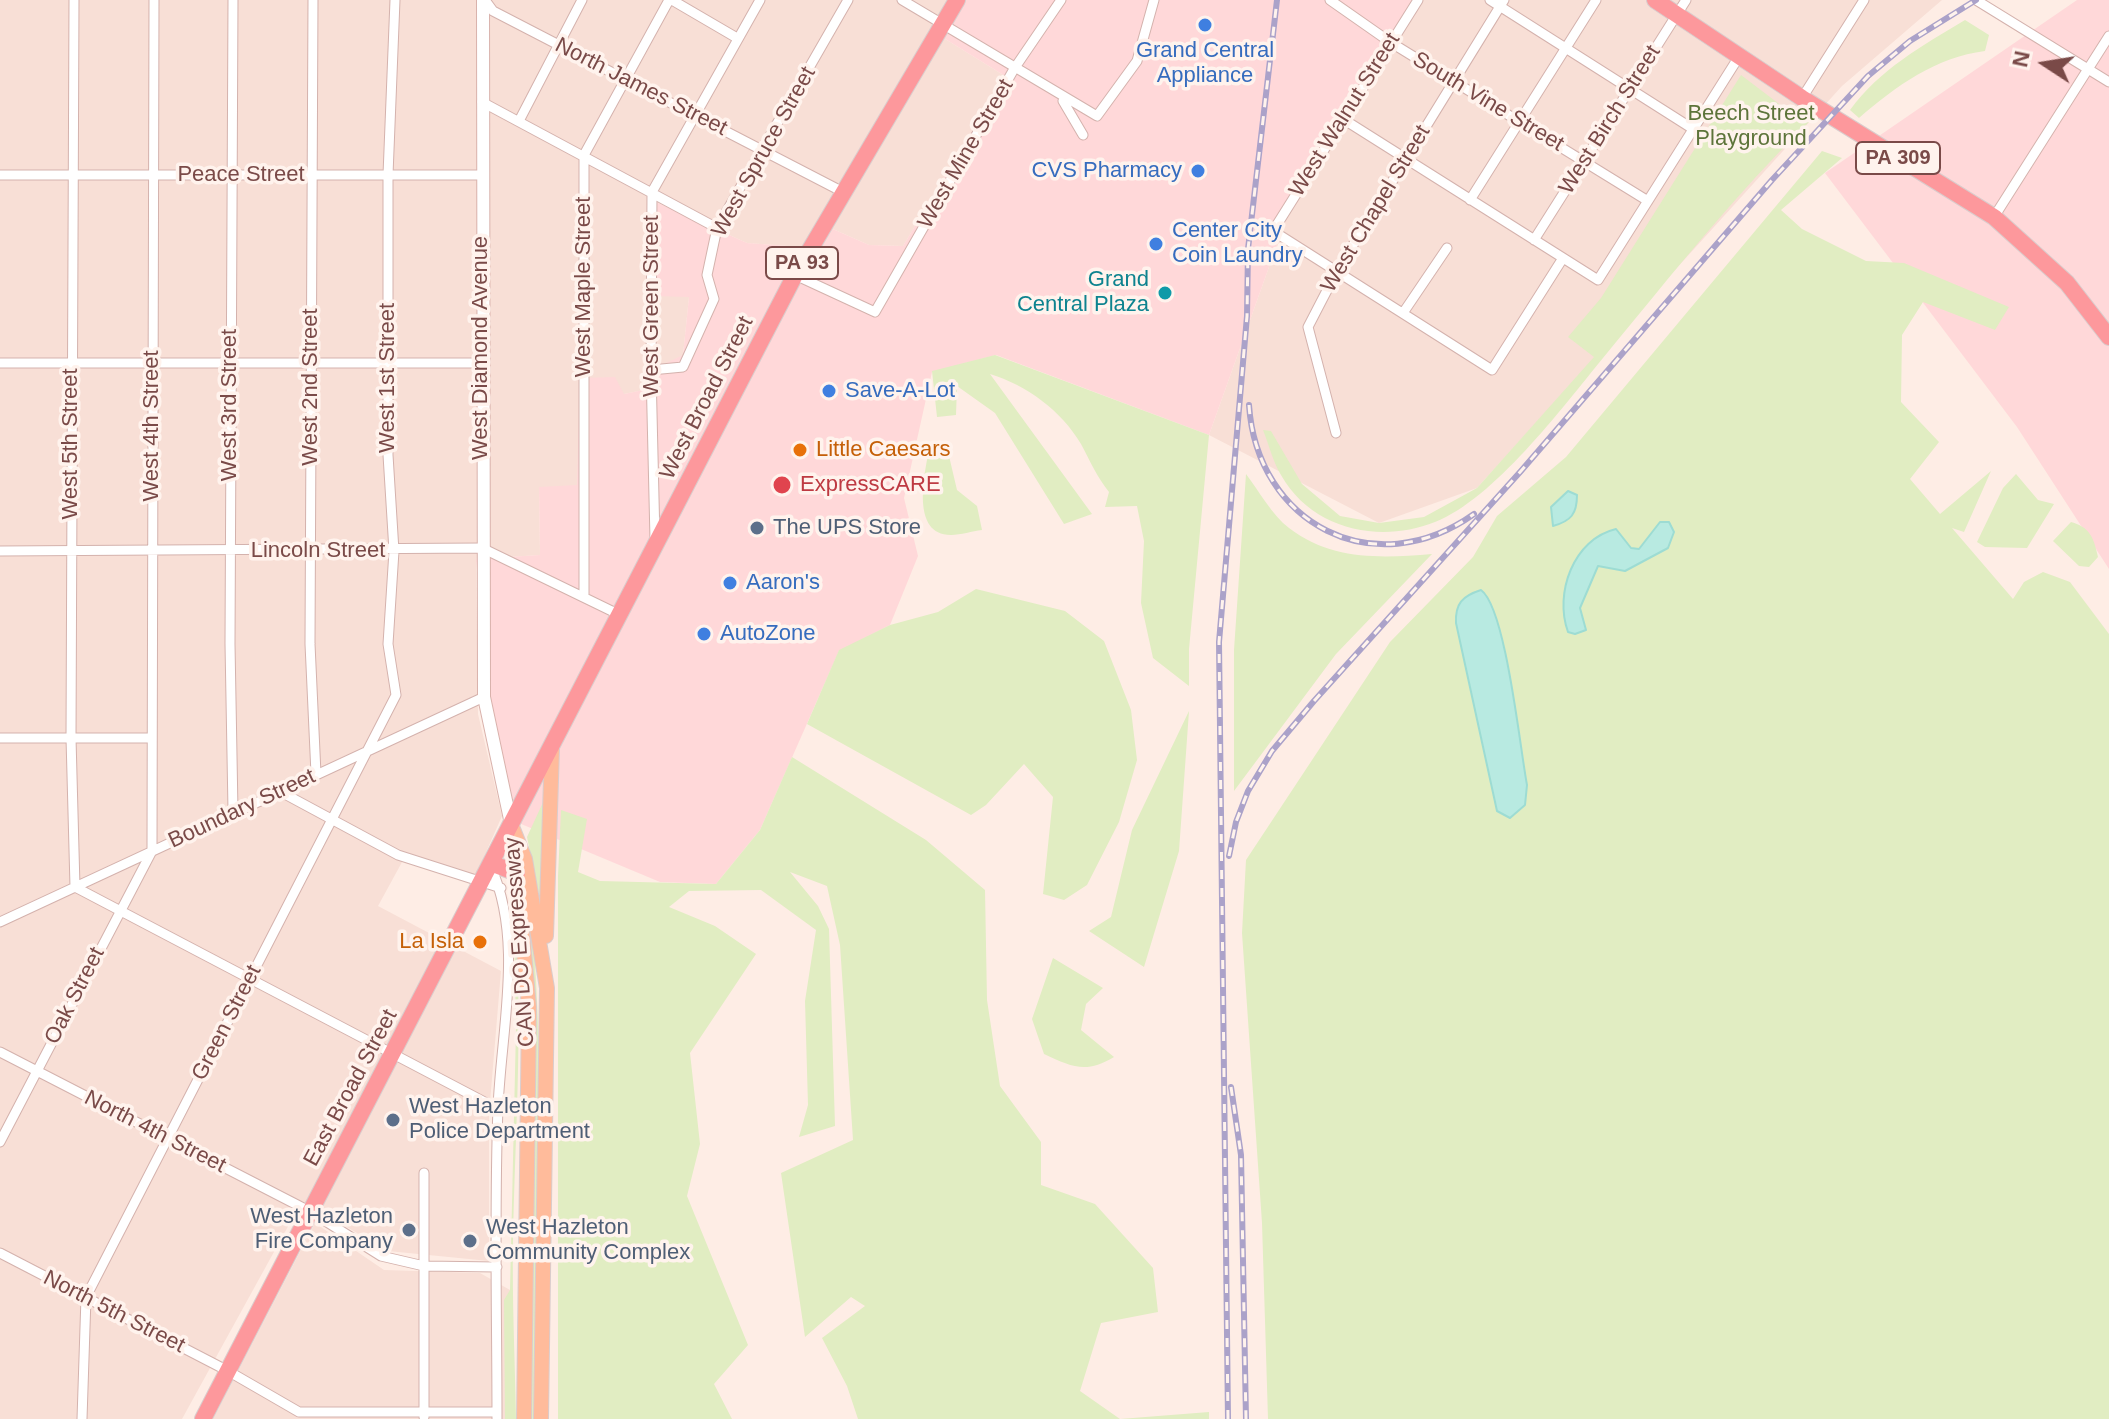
<!DOCTYPE html>
<html>
<head>
<meta charset="utf-8">
<style>
	body { margin:0 }
	#map { position:relative; width:2109px; height:1419px; overflow:hidden; background:#feede5; font-family:Helvetica,sans-serif }
	canvas { display:block }
	.north { position:absolute; left:2005px; top:24px; width:80px; height:80px; -webkit-text-stroke:6px #fff3ed; paint-order:stroke; rotate:282deg; font-size:22px; font-weight:700; line-height:32px; text-align:center; color:#7a4a48 }
	.north::after { content:''; display:block; margin:auto; width:28px; height:36px; background:#7a4a48; clip-path:polygon(50% 0,100% 100%,50% 72%,0 100%) }
</style>
</head>
<body>
<div id="map">
<canvas width="2109" height="1419"></canvas>
<div class="north">N</div>
</div>
<script>
const ctx = document.querySelector('canvas').getContext('2d');
ctx.lineJoin = 'round';
function fillPath(path, color) {
  ctx.fillStyle = color;
  ctx.fill(path, 'evenodd');
}
function trace(path, color, width, dash) {
  ctx.strokeStyle = color;
  ctx.lineWidth = width;
  ctx.lineCap = dash ? 'butt' : 'round';
  ctx.setLineDash(dash || []);
  ctx.stroke(path);
}
function label(font, color, halo, rows, align = 'center') {
  ctx.font = font + ' Helvetica,sans-serif';
  ctx.lineWidth = 7;
  ctx.setLineDash([]);
  ctx.textBaseline = 'middle';
  ctx.strokeStyle = halo;
  ctx.fillStyle = color;
  for (const [text, x, y, turn = 0] of rows) {
    ctx.save();
    ctx.translate(x, y);
    ctx.rotate((+turn || 0) * Math.PI / 180);
    ctx.textAlign = isNaN(turn) ? turn : align;
    if (halo) ctx.strokeText(text, 0, 0);
    ctx.fillText(text, 0, 0);
    ctx.restore();
  }
}
const residential = new Path2D(`
	M0,0h960l-18,37 63,39 -102,170 -34,-1 -52,-23 -15,25 -55,-4 -100,-45 42,99 -6,58 -34,34 -25,5 -47,92 -38,2 1,67 -64,4 2,155 24,102 -30,68 -65,-31 -29,53 123,65 -12,143v147l-101,-10 -86,-50 -120,218h-182z
	M1414,0h528l-100,86 -365,402 -98,35 -170,-88 85,-238z
	M315,1223l69,47 96,3 30,17 -4,129h-293z`);
const commercial = new Path2D(`
	M960,0h454l-120,197 -85,238 -213,-80 -64,17 -28,126 14,58 -28,69 -51,26 -79,179 -44,54 -56,-2 -158,-66 -26,-257 64,-4 -1,-68 38,-2 3,-107 35,-1 9,17 24,-5 16,-25 19,-9 6,-58 -34,-1 -9,-29 1,-69 100,45 55,4 15,-25 52,23 34,1 102,-170 -63,-39z
	M2077,0h32v569l-92,-142 -192,-254z`);
const green = new Path2D(`
	M1965,20l24,15 -4,16c-49,6 -89,35 -126,67l-9,-8c29,-40 73,-65 115,-90z
	M1741,75l50,38 20,7c-75,73 -141,157 -208,238 -41,50 -109,141 -168,164 -55,22 -123,8 -154,-47 -8,-13 -12,-30 -18,-45l8,1 31,53 38,32 39,7 45,-6 53,-29 117,-131 -26,-20 33,-39z
	M1822,151l20,7 -61,52 21,19 64,32 38,2 105,44 -14,23 -72,-28 -21,33 -1,67 38,40 -29,37 30,35 51,-43 -27,61 -12,-4 61,71 11,-17 19,-10 27,10 39,52v785h-841l-6,-196 -20,-290 4,-73 144,-218 83,-85 24,-41 69,-59z
	M995,355l214,80 -20,214v37l-36,-28 -12,-55 3,-62 -7,-35 -32,1 4,-15c-12,-15 -19,-31 -28,-48 -20,-34 -55,-59 -91,-70l102,140 -28,10 -69,-111 -38,-27 -1,29 -19,2 -5,-46z
	M929,450l20,6 8,34 20,16 5,24c-10,1 -21,5 -31,5 -40,0 -27,-60 -22,-85z
	M1246,474c13,17 26,41 43,54 43,33 93,30 143,26l-96,100 -102,137v-141z
	M2016,474l22,26 16,4 -27,44 -42,-1 -8,-5 26,-54z
	M2071,522c19,5 23,16 27,35l-9,10 -10,-1 -26,-25z
	M976,589l89,22 39,30 27,69 6,50 -18,62 -32,63 -23,15 -21,-6 10,-97 -29,-33 -38,41 -15,10 -164,-91 32,-74 51,-25 48,-13z
	M1189,711l-10,140 -35,116 -55,-36 22,-14 21,-87z
	M792,757l134,83 59,50 2,110 13,86 41,56v43l54,19 58,64 5,44 -57,11 -21,68 40,28 89,-7v7h-351l-11,-33 -25,-48 43,-32 -14,-9 -46,40 -24,-164 72,-33 -13,-195 -13,-59 -37,-14 28,34 11,23 6,197 -36,11 9,-32 -3,-104 11,-71 -55,-40 -72,1 -20,16 46,19 41,28 -66,99 10,91 -13,52 61,149 -34,39 18,35h-174v-543l3,-66 26,9 -9,53 22,9 116,3 44,-54z
	M545,798l-4,107 -14,-68z
	M512,890c13,118 3,234 1,353 -1,58 2,117 3,176h-11l-1,-119 6,-10 6,-261 -2,-107 -5,-30z
	M527,913l5,10c14,164 6,331 4,496h-5l5,-376z
	M1053,958l50,30 -17,16 -5,26 33,27c-28,17 -42,10 -70,-3l-12,-35z`);
const water = new Path2D(`
	M1568,491l9,4c0,19 -6,26 -24,31l-2,-19z
	M1660,522h9l5,10 -6,16 -43,23 -27,-5 -18,42 6,22 -11,4 -7,-2c-14,-38 5,-93 48,-103l15,19 8,1z
	M1481,590c25,18 39,159 46,195l-2,20 -15,13 -13,-7 -41,-188c-1,-19 6,-27 25,-33z`);
const street = new Path2D(`
	M74,0l-3,738 4,149 423,222
	M233,0l-3,644 3,167
	M313,0l-3,644 6,130
	M485,0l8,11 350,181
	M672,0l65,38
	M902,0l195,116 40,-55 17,-61
	M1330,0l60,42 258,159
	M1418,0l-145,231 219,139 71,-112
	M1490,0l203,129
	M1976,0l133,82
	M1802,98l62,-98
	M1063,101l20,34
	M482,102l235,126
	M1343,119l255,161 142,-225
	M519,121l63,-121
	M0,175h481
	M1470,200l126,-200
	M1994,217l115,-181
	M1534,240l152,-240
	M795,275l80,37 139,-243 47,-69
	M1403,313l44,-65
	M0,363h481
	M651,370l32,-3 31,-68 -7,-24 10,-47 131,-228
	M1336,433l-28,-106 29,-56 167,-271
	M655,540l-4,-170 1,-178 108,-192
	M0,551l482,-3 138,67
	M584,597v-442l85,-155
	M0,738h151
	M281,792l117,63 103,33
	M491,867c33,74 10,163 7,241 -4,103 -1,208 -1,311
	M0,922l484,-225
	M0,1052l311,160 70,44 43,10 73,1
	M0,1142l152,-291 2,-851
	M0,1253l228,118 71,41h198
	M424,1417v-244
	M82,1419l4,-122 310,-602 -8,-51 6,-93 -6,-96v-280l7,-175`);
const secondary = new Path2D(`
	M483,0l1,697 27,127`);
const primary = new Path2D(`
	M511,824l14,35 22,129 -6,431
	M514,844l15,163 -5,412
	M546,936l6,-187`);
const highway = new Path2D(`
	M1655,0l147,98 192,119 73,66 42,54
	M493,864l24,9
	M203,1419l592,-1144 162,-275`);
const rail = new Path2D(`
	M1249,405c8,119 125,180 225,109
	M1229,856l7,-34 12,-31 24,-40 42,-50 207,-230 251,-291 96,-104 42,-35 66,-41
	M1231,1087l10,68 5,264
	M1228,1419l-9,-777 28,-326 1,-67 29,-249`);
const markers = [
	[1205,25,8,"#3f7fe0"],
	[1198,171,8,"#3f7fe0"],
	[1156,244,8,"#3f7fe0"],
	[1165,293,8,"#0f9aa8"],
	[829,391,8,"#3f7fe0"],
	[800,450,8,"#e8710a"],
	[782,485,10,"#e0444e"],
	[757,528,8,"#5c6f8a"],
	[730,583,8,"#3f7fe0"],
	[704,634,8,"#3f7fe0"],
	[480,942,8,"#e8710a"],
	[393,1120,8,"#5c6f8a"],
	[409,1230,8,"#5c6f8a"],
	[470,1241,8,"#5c6f8a"]
];
const shields = [
	[1898,158,84],
	[802,263,72]
];
const shieldNames = [
	["PA 309",1898,158],
	["PA 93",802,263]
];
const shopNames = [
	["Grand Central",1205,51,"center"],
	["Appliance",1205,76,"center"],
	["CVS Pharmacy",1182,171,"right"],
	["Center City",1172,231],
	["Coin Laundry",1172,256],
	["Save-A-Lot",845,391],
	["Aaron's",746,583],
	["AutoZone",720,634]
];
const streetNames = [
	["North James Street",641,87,27],
	["South Vine Street",1488,102,31],
	["West Walnut Street",1345,115,-58],
	["West Birch Street",1610,120,-58],
	["West Spruce Street",764,152,-61],
	["West Mine Street",966,154,-60],
	["Peace Street",241,175],
	["West Chapel Street",1376,209,-59],
	["West Maple Street",584,287,-90],
	["West Green Street",652,306,-90],
	["West Diamond Avenue",481,348,-90],
	["West 1st Street",388,378,-90],
	["West 2nd Street",311,387,-90],
	["West Broad Street",707,398,-63],
	["West 3rd Street",230,405,-90],
	["West 4th Street",152,426,-90],
	["West 5th Street",71,444,-90],
	["Lincoln Street",318,551],
	["Boundary Street",242,809,-25],
	["CAN DO Expressway",520,942,-94],
	["Oak Street",75,996,-63],
	["Green Street",227,1023,-63],
	["East Broad Street",351,1088,-62],
	["North 4th Street",155,1132,27],
	["North 5th Street",114,1312,27]
];
const parkNames = [
	["Beech Street",1751,114],
	["Playground",1751,139]
];
const cultureNames = [
	["Grand",1149,280],
	["Central Plaza",1149,305]
];
const foodNames = [
	["Little Caesars",816,450],
	["La Isla",464,942,"right"]
];
const healthNames = [
	["ExpressCARE",800,485]
];
const serviceNames = [
	["The UPS Store",773,528],
	["West Hazleton",409,1107],
	["Police Department",409,1132],
	["West Hazleton",393,1217,"right"],
	["Fire Company",393,1242,"right"],
	["West Hazleton",486,1228],
	["Community Complex",486,1253]
];
fillPath(residential, '#f8dfd6');
fillPath(commercial, '#ffd8d9');
fillPath(green, '#e1edc2');
fillPath(water, '#b8eae1');
trace(water, '#9ddcd3', 2);
trace(street, '#d4b2ad', 11);
trace(secondary, '#d9b2ac', 14);
trace(primary, '#dacccc', 16);
trace(highway, '#dacccc', 18);
trace(street, '#fff', 9);
trace(secondary, '#fff', 12);
trace(primary, '#ffbb9b', 14);
trace(highway, '#fd989c', 16);
trace(rail, '#aba2c9', 6);
trace(rail, '#fff3ed', 3, [9]);
for (const [x, y, r, color] of markers) {
  const dot = new Path2D();
  dot.arc(x, y, r, 0, 2 * Math.PI);
  ctx.fillStyle = color;
  ctx.fill(dot);
  trace(dot, '#fff3ed', 3);
}
for (const [x, y, w] of shields) {
  const box = new Path2D();
  box.roundRect(x - w / 2, y - 16, w, 32, 6);
  ctx.fillStyle = '#fff3ed';
  ctx.fill(box);
  trace(box, '#7a4a48', 2);
}
label('bold 20px', '#7a4a48', null, shieldNames);
label('22px', '#366cbe', '#fff3ed', shopNames, 'left');
label('22px', '#7a4a48', '#fff3ed', streetNames);
label('22px', '#5d743a', '#fff3ed', parkNames);
label('22px', '#0d838f', '#fff3ed', cultureNames, 'right');
label('22px', '#c56008', '#fff3ed', foodNames, 'left');
label('22px', '#be3a42', '#fff3ed', healthNames, 'left');
label('22px', '#4e5e75', '#fff3ed', serviceNames, 'left');
</script>
</body>
</html>
